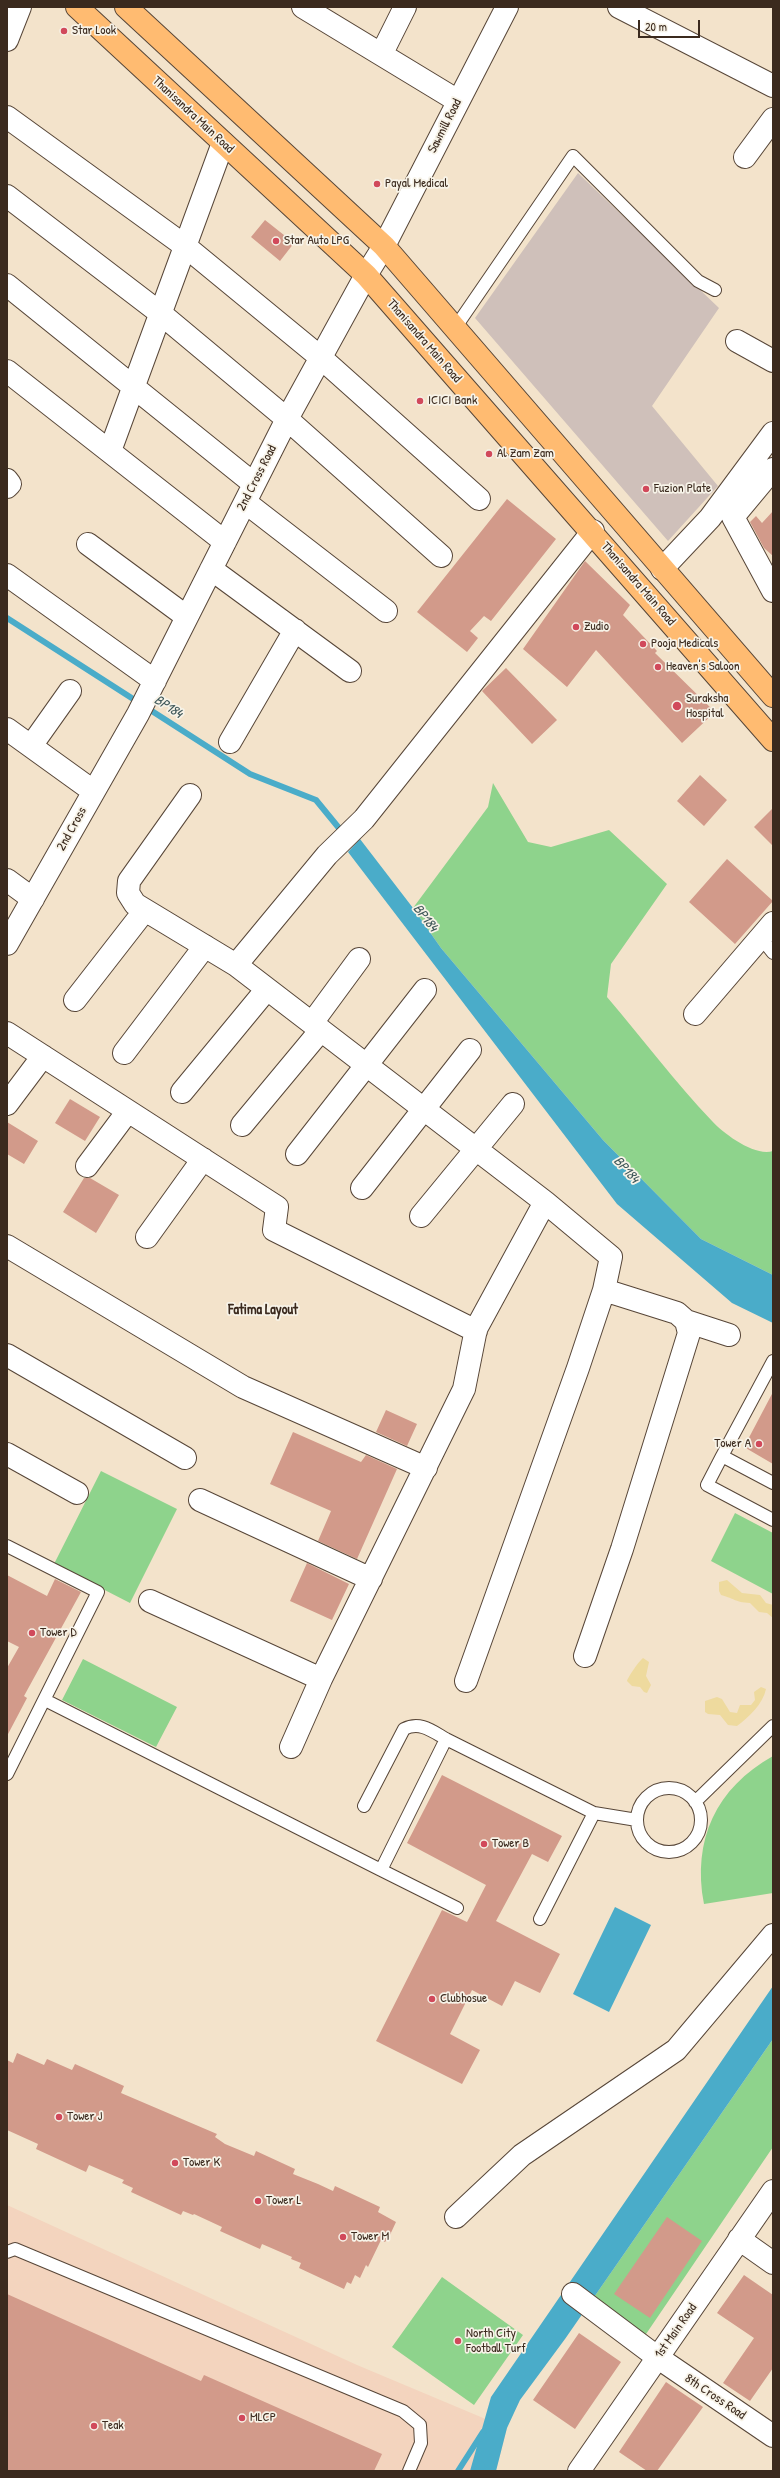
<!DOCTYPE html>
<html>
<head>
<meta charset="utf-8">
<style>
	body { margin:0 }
	#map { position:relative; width:780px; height:2478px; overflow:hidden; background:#f3e3cb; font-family:"Patrick Hand",sans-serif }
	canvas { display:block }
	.frame { position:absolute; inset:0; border:8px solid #3b2a1e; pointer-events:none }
	.scale { position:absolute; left:638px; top:20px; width:62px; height:18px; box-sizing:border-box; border:2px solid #3b2a1e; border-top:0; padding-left:5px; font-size:12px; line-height:14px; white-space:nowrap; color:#3b2a1e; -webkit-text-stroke:3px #f7f3e8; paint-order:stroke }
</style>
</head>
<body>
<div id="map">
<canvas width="780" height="2478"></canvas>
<div class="frame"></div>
<div class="scale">20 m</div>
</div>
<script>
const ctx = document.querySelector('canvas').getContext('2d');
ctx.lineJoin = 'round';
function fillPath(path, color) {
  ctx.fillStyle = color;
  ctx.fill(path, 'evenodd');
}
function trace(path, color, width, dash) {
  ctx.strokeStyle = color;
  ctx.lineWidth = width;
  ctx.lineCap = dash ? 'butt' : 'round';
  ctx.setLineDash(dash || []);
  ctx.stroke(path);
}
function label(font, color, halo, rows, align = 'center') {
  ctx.font = font + ' "Patrick Hand",sans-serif';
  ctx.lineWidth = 3.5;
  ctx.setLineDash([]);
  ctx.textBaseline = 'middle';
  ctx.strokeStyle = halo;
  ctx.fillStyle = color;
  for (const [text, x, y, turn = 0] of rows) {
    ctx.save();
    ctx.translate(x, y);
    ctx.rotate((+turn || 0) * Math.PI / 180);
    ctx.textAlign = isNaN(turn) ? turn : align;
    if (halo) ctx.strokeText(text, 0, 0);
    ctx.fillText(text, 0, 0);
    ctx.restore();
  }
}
const built = new Path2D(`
	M7,2205l350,160 150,63 -11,43h-489z`);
const industrial = new Path2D(`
	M578,173l141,135 -67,98 66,80 -50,55 -193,-223z`);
const green = new Path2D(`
	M493,783l35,59 23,5 58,-17 58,54 -56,80 -4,33c35,41 68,85 105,124 12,13 43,36 61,30v124l-72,-36 -98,-99 -162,-192 -28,-40 75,-101z
	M101,1471l76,38 -47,94 -76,-39z
	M735,1513l38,20v61l-62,-33z
	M83,1659l94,48 -21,40 -94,-47z
	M773,1756v137l-69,11c-12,-64 12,-116 69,-148z
	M773,2039v108l-129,190 -52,-37z
	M442,2277l81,58 -49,70 -82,-58z`);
const sand = new Path2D(`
	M727,1580l15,13 18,2 6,8 7,2v13l-6,-5 -8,-1 -9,-9c-16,-1 -14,-4 -29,-8l-2,-4v-9z
	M643,1658l6,4 -3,14 5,9 -4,8 -3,-1 -4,-5 -8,-1 -5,-5c1,-4 12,-20 16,-23z
	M761,1687l5,2c-3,15 -17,28 -29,37l-9,-1 -8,-10 -12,-1 -3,-2v-11l12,-4 5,2 8,13 7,1 3,-8h11l4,-5 -1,-8z`);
const water = new Path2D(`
	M360,839l53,69 28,40 162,192 98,99 72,36v48l-41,-20 -115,-99 -269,-352z
	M615,1907l36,18 -42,87 -36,-18z
	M773,1986v53l-208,300 -45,61 -13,28 -11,43h-26l21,-74z`);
const stream = new Path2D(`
	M7,618l243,156 66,26 27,33
	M458,2471l25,-39`);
const building = new Path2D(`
	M265,220l29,23 -14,18 -29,-24z
	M507,499l49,40 -65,82 -7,-5 -14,15 8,7 -11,14 -50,-40z
	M773,511v45l-9,-8 -14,-26 6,-6 6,7z
	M585,561l45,44 -7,10 34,36 -2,2 60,59 -33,31 -86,-93 -29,37 -44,-38z
	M506,668l51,52 -25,24 -50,-53z
	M700,775l27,25 -23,26 -27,-25z
	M773,808v38l-19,-19z
	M727,859l46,42 -38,43 -46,-42z
	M70,1099l30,18 -15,24 -30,-18z
	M7,1122l31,19 -14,23 -17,-10z
	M84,1178h6l29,17 -23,38 -33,-21z
	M773,1392v72l-29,-17z
	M386,1410l31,14 -10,22 -31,-14z
	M293,1432l68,30 5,-7 31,14 -40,90 -39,-18 13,-30 -61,-27z
	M307,1563l42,21 -17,36 -42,-19z
	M7,1575l40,21 8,-17 26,13 -57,104 3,2 -20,38v-68l12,-21 -12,-6z
	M442,1775l120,61 -14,26 -16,-8 -36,67 64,33 -20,39 -25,-12 -13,25 -30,-16 -22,44 30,16 -18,34 -86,-43 66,-131 25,12 19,-37 -79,-42z
	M17,2053l27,12 3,-6 25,11 3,-6 49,22 -3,7 96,41 -2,3 10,7 29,12 2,-5 39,18 -2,5 25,10 15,7 2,-5 45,21 -2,5 18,10 -7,15 -4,5 -4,-2 -13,27 -2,-2 -6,13 -5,-3 -4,9 -4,-2 -3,7 -45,-21 2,-5 -10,-4 1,-2 -30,-13 -2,5 -40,-18 2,-4 -28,-13 -1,1 -10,-4 -2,4 -50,-23 2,-4 -11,-5 2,-3 -35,-15 -3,7 -50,-23 2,-5 -31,-14v-70l6,3z
	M667,2217l35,24 -52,77 -36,-24z
	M744,2275l29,20v73l-23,33 -27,-18 31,-45 -37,-25z
	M7,2294l194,87 3,-6 178,79 -8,17h-367z
	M579,2333l42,29 -46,67 -42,-29z
	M666,2382l37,25 -46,64h-10l-28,-19z`);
const lane = new Path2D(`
	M455,328l118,-172 125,125 17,9
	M761,938l12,15
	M722,1456l51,-95
	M773,1483l-51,-27 -15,29 66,35
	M7,1546l91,46 -91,182
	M45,1700l336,170
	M637 1820a32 32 0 1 1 64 0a32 32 0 1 1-64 0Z
	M695,1802l78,-76
	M364,1806l40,-77c16,-8 28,2 42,10
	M457,1908l-76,-38 65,-131 148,74 43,7
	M540,1919l54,-106
	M7,2252l8,-3 388,162 17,14 1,18 -12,28`);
const street = new Path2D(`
	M303,7l155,94
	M619,7l154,79
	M7,40l13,-33
	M382,53l23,-46
	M7,117l178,129 135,111 159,142
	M745,157l28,-38
	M7,196l153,117 127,106 154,137
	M7,285l247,199
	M737,341l36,20
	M7,371l218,171
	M110,451l113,-308
	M773,469l-40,48 40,74
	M7,480l3,4 -3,3
	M245,502l141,109
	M88,544l99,73
	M211,569l139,102
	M662,569l48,-51 63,-85
	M7,575l148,106
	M7,729l86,62
	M230,742l65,-112
	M31,746l39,-55
	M190,795l-61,86 -1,12 7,11 101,61
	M7,880l26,19
	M7,944l131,-230 149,-295 79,-144 18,-29 123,-239
	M75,1000l70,-90
	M695,1014l78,-91
	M312,1023l47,-64
	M7,1033l270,174 -3,23 202,101
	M124,1053l81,-107
	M182,1092l85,-103
	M7,1104l36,-48
	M242,1125l79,-95
	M297,1154l128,-164
	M87,1166l41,-55
	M362,1188l108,-138
	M421,1216l92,-112
	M147,1237l56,-78
	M7,1246l236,141 183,81
	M686,1321l43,14
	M7,1355l178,103
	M7,1454l70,39
	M200,1500l171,79
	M150,1601l171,78 143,-290 12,-60 69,-127 -309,-237 91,-110 37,-36 229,-288
	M585,1656l37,-107 67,-216 -3,-12 -9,-8 -73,-23
	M466,1681l112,-313 26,-78 7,-33 -66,-55
	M291,1747l30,-68
	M456,2217l66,-62 154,-105 97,-115
	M739,2239l34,24
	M573,2294l84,63 116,79
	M579,2471l194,-280`);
const primary = new Path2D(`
	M77,7l289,268 407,465
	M126,7l258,239 389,450`);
const markers = [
	[64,31,4,"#d1495b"],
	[377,184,4,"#d1495b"],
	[276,241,4,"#d1495b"],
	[420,401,4,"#d1495b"],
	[489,454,4,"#d1495b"],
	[646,489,4,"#d1495b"],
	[576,627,4,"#d1495b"],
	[643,644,4,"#d1495b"],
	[658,667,4,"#d1495b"],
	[677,706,5,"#d1495b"],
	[759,1444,4,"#d1495b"],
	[32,1633,4,"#d1495b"],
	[484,1844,4,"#d1495b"],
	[432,1999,4,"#d1495b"],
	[59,2117,4,"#d1495b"],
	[175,2163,4,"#d1495b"],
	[258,2201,4,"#d1495b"],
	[343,2237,4,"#d1495b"],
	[458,2341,4,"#d1495b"],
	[242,2418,4,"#d1495b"],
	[94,2426,4,"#d1495b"]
];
const poiNames = [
	["Star Look",72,31],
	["Payal Medical",385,184],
	["Star Auto LPG",284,241],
	["ICICI Bank",428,401],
	["Al Zam Zam",497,454],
	["Fuzion Plate",654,489],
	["Zudio",584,627],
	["Pooja Medicals",651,644],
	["Heaven's Saloon",666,667],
	["Suraksha",686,699],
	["Hospital",686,714],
	["Tower A",751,1444,"right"],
	["Tower D",40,1633],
	["Tower B",492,1844],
	["Clubhosue",440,1999],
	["Tower J",67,2117],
	["Tower K",183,2163],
	["Tower L",266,2201],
	["Tower M",351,2237],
	["North City",466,2334],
	["Football Turf",466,2349],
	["MLCP",250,2418],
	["Teak",102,2426]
];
const streetNames = [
	["Thanisandra Main Road",193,115,43],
	["Sawmill Road",445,126,-63],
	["Thanisandra Main Road",424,341,49],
	["2nd Cross Road",257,478,-63],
	["Thanisandra Main Road",638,584,49],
	["2nd Cross",72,829,-61],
	["1st Main Road",676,2331,-55],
	["8th Cross Road",715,2397,34]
];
const waterNames = [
	["BP184",168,707,33],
	["BP184",425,918,52],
	["BP184",626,1170,48]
];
const neighbourhoodNames = [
	["Fatima Layout",263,1310]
];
fillPath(built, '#f3d4be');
fillPath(industrial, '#cfc0ba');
fillPath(green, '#8ed38c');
fillPath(sand, '#eeda9e');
fillPath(water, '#4aacc9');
trace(stream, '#4aacc9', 6);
fillPath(building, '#d29a8a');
trace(lane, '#574638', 14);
trace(street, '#574638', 24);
trace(primary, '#574638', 24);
trace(lane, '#fff', 12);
trace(street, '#fff', 22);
trace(primary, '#ffbb71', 22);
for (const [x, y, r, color] of markers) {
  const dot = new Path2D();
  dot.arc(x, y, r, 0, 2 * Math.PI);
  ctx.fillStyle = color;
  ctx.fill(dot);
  trace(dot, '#f7f3e8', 1.5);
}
label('13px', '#3b2a1e', '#f7f3e8', poiNames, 'left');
label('13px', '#3b2a1e', '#f7f3e8', streetNames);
label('italic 14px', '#40585a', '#f7f3e8', waterNames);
label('bold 14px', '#3b2a1e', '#f7f3e8', neighbourhoodNames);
</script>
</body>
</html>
